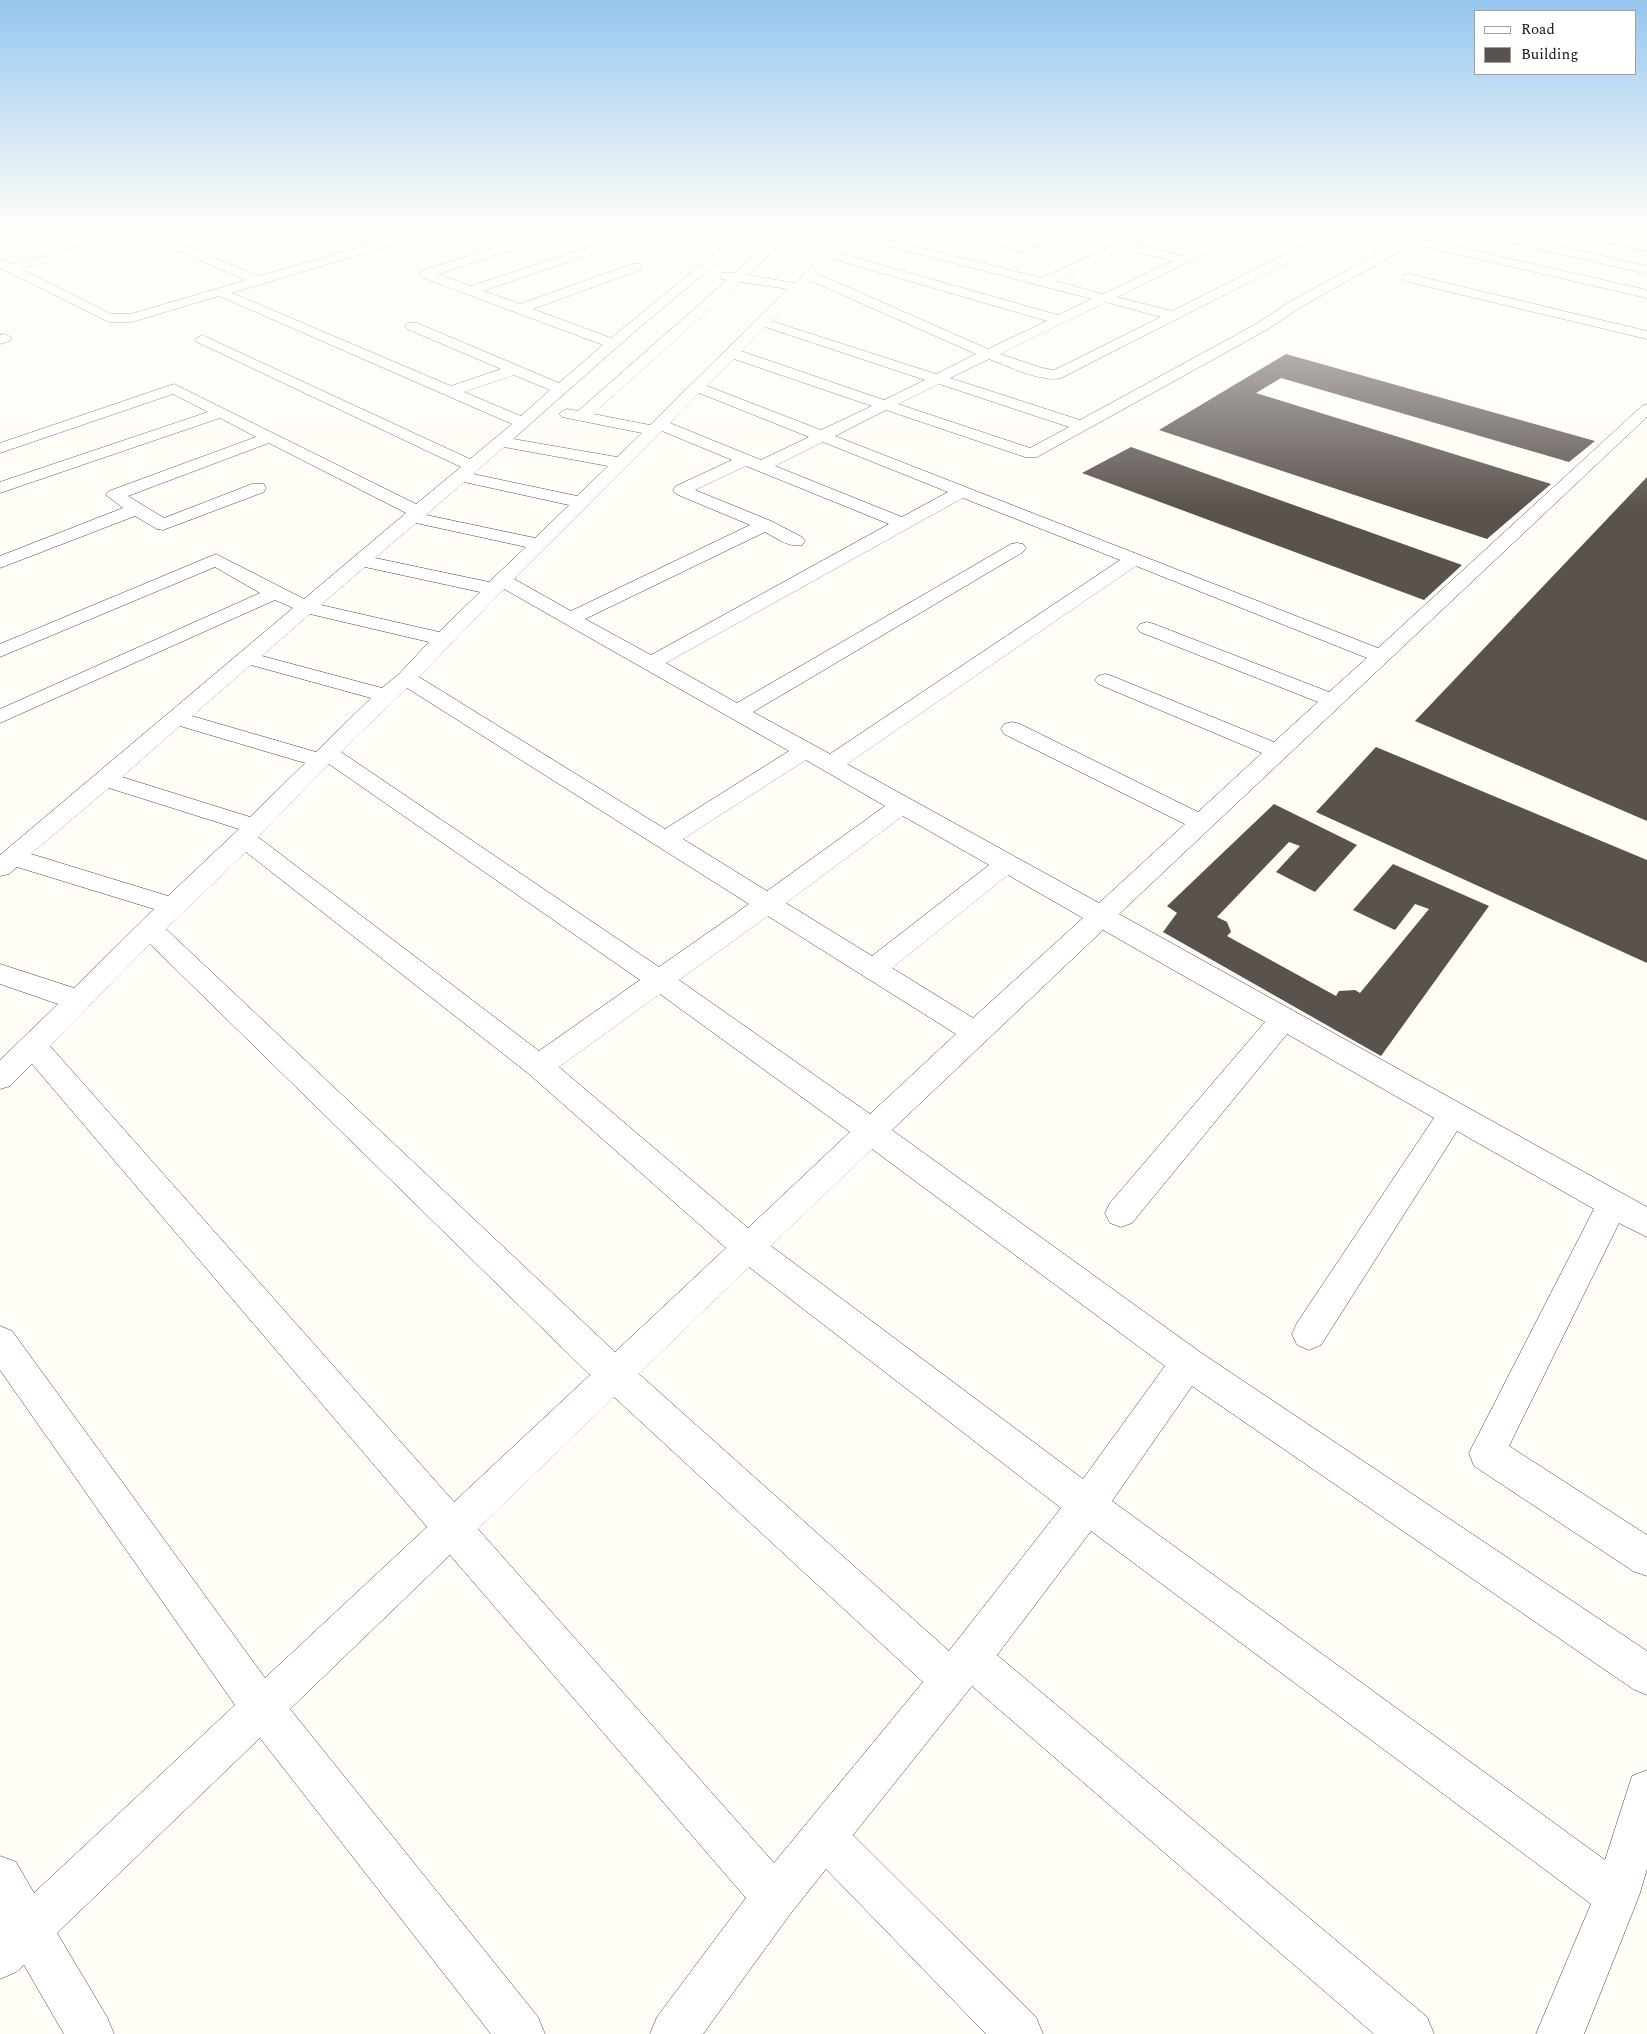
<!DOCTYPE html>
<html>
<head>
<meta charset="utf-8">
<style>
	body { margin:0 }
	#map { position:relative; width:1647px; height:2034px; overflow:hidden; background:#fffdf5; font-family:Spectral,serif }
	canvas { display:block }
	.legend { position:absolute; left:1474px; top:10px; width:162px; height:65px; box-sizing:border-box; background:#fff; border:1px solid #a0a0a0; margin:0; padding:6px 9px; list-style:none; font-size:15px; color:#111 }
	.legend li { display:flex; align-items:center; gap:10px; height:25px }
	.legend b { width:25px; border:1px solid #a0a0a0 }
</style>
</head>
<body>
<div id="map">
<canvas width="1647" height="2034"></canvas>
<ul class="legend">
<li><b style="height:6px;background:#fff"></b>Road</li>
<li><b style="height:14px;background:#5a524d"></b>Building</li>
</ul>
</div>
<script>
const ctx = document.querySelector('canvas').getContext('2d');
ctx.lineJoin = 'round';
function fillPath(path, color) {
  ctx.fillStyle = color;
  ctx.fill(path, 'evenodd');
}
function trace(path, color, width, dash) {
  ctx.strokeStyle = color;
  ctx.lineWidth = width;
  ctx.lineCap = dash ? 'butt' : 'round';
  ctx.setLineDash(dash || []);
  ctx.stroke(path);
}
const building = new Path2D(`
	M1286,354l309,87 -26,21 -288,-84 -25,15 295,91 -64,55 -328,-109z
	M1131,447l331,118 -38,35 -342,-127z
	M1647,477v344l-232,-100z
	M1376,747l271,113v103l-331,-151z
	M1274,804l83,41 -42,47 -39,-20 24,-26 -11,-4 -72,75 10,5 4,10 -4,4 109,60 3,-5 16,-1 5,3 69,-84 -14,-5 -20,26 -42,-20 40,-46 96,42 -108,150 -218,-124 14,-19 -10,-7z`);
const minor = new Path2D(`
	M169,224h19l-2,2 -29,8 102,42 109,-31 -52,-19 -2,-2h17l50,17 58,-17h18l-2,2 -223,67 219,93 50,-17 -94,-40 -2,-3 2,-3h10l142,60 44,-38 -182,-68 -1,-3 1,-3 148,-47h17l-2,2 -146,48 33,12 188,-62h17l-2,2 -191,65 37,13 112,-40h8l2,3 -2,3 -107,39 78,29 140,-114h13l-124,103 -127,112 104,18 25,-24 -80,-16 -3,-3 3,-3 5,-2 11,2 149,-131 -6,-1 -1,-3 1,-3h13l56,-49h13l-56,51 48,8 60,-59h12l-7,8 181,46 71,-32 -45,-12 -44,18 -93,-26 -2,-2h18l76,20 32,-13 -1,-2 2,-3c10,-2 22,-2 33,-2l-2,2 -8,4 44,11 38,-17h15l-2,2 -38,18 48,12 67,-32h15l-2,2 -146,71 55,14 174,-87h15l49,12 22,-12h29l186,42v8l-203,-47 -22,12 225,51v8l-234,-54 -110,62 -35,23 -231,128h-12l-139,-47 -51,26 543,212 264,-242 5,-2v13l-528,497 528,293v30l-28,-14 -110,223 138,89v41l-14,-5 -159,-105 -5,-13 125,-244 -137,-78 -136,214 -12,5 -12,-5 -5,-11 5,-11 137,-205 -147,-84 -155,189 -11,4 -11,-4 -5,-10 5,-10 155,-181 -162,-92 -211,200 308,222 447,299v44l-14,-6 -441,-303 -80,115 493,359 27,-84 15,-6v99l-8,27 -55,138h-48l55,-130 -500,-373 -94,124 430,362 7,17h-60l-402,-348 -119,149 183,182 7,17h-57l-160,-165 -35,44 -88,121h-53l7,-17 89,-119 -296,-343 -160,154 248,308 7,17h-54l-231,-296 -203,195 50,84 7,17h-50l-40,-69 -8,7 -16,7v-123l16,6 18,31 201,-188 -235,-335v-44l12,5 253,347 162,-151 -395,-463 -22,22 -10,3v-29l58,-56 -58,-20v-20l74,24 80,-79 -137,-42 -8,7 -9,2v-21l293,-247 -18,-8 -275,123v-14l260,-116 -45,-26 -215,90v-13l216,-90 88,45 102,-86 -137,-70 -141,53 36,22 88,-34h12l2,4 -2,4 -101,38 -6,-1 -22,-13 -135,52v-12l123,-48 -17,-13 3,-4 147,-54 -36,-19 -220,75v-11l208,-70 -35,-18 -173,59v-10l174,-59 242,120 45,-37 -264,-125 -2,-3 7,-4 268,124 42,-35 -293,-128 -87,26h-23l-109,-54v-9l11,5zM1352,230l49,11 -108,59 -35,23 -178,97 -130,-42 39,-19c19,7 53,24 72,19zM145,237l101,43 -115,34h-20l-90,-45zM854,237l238,62 -34,16 -219,-62zM1125,249l48,12 -70,33 -48,-13zM833,259l214,62 -59,28 -170,-75zM811,281l165,73 -40,20 -165,-53zM740,282l48,7 -138,136 -57,-11zM1106,302l55,15 -107,53 -12,-2 -42,-14zM765,327l160,53 -41,20 -143,-49zM734,359l138,47 -51,24 -114,-44zM514,375l36,15 -29,26 -57,-24zM939,384l130,43 -39,21 -132,-44zM699,393l110,44 -48,23 -91,-37zM662,431l70,29 -56,26 -3,4 3,4 74,31 -179,86 -57,-32zM823,442l125,50 -46,25 -127,-51zM504,447l104,19 -31,30 -104,-22zM746,466l143,58 -238,131 -66,-36 180,-87c11,6 24,16 37,13l3,-4 -3,-4 -31,-16 -76,-31zM464,482l105,23 -34,33 -109,-23zM963,498l157,62 -290,194 -77,-42 270,-160 3,-4 -3,-4 -6,-1 -6,1 -274,159 -71,-40zM416,523l110,24 -37,35 -114,-24zM1136,566l231,92 -38,34 -175,-68 -7,-2 -7,2 -3,4 3,4 178,70 -44,40 -162,-66 -7,-2 -7,2 -3,4 3,4 164,69 -64,59 -178,-88 -8,-2 -8,2 -3,5 3,5 181,90 -86,79 -252,-139zM365,567l115,25 -41,40 -118,-27zM504,589l285,162 -124,78 -246,-152zM310,614l119,28 -30,32 -17,14 -120,-32zM251,665l120,33 -55,54 -124,-36zM407,688l342,216 -90,63 -318,-215zM180,726l125,37 -55,54 -128,-40zM806,760l79,46 -118,85 -84,-52zM329,764l311,216 -101,71 -281,-214zM109,788l130,41 -71,67 -137,-42zM903,816l86,49 -117,91 -86,-53zM246,852l283,222 197,174 -111,104 -449,-423zM1008,875l75,43 -110,100 -81,-50zM768,916l188,118 -86,80 -191,-134zM150,944l440,431 -136,127 -404,-456zM660,994l190,138 -102,96 -189,-161zM872,1149l293,217 -82,113 -312,-233zM749,1267l312,241 -112,143 -310,-277zM614,1397l309,285 -149,181 -296,-334z
	M1530,224h22l95,19v8l-111,-23z
	M1629,224h18v6l-16,-4z
	M1409,274l238,57v8l-243,-58 -1,-3 1,-3z
	M5,334l7,4 -2,3 -10,3v-9z`);
fillPath(building, '#5a524d');
trace(minor, '#444', 1);
fillPath(minor, '#fff');
const sky = ctx.createLinearGradient(0, 0, 0, 509);
sky.addColorStop(0, '#95c6ee');
sky.addColorStop(0.44, '#fffefa');
sky.addColorStop(1, '#fffefa00');
ctx.fillStyle = sky;
ctx.fillRect(0, 0, 1647, 509);
</script>
</body>
</html>
